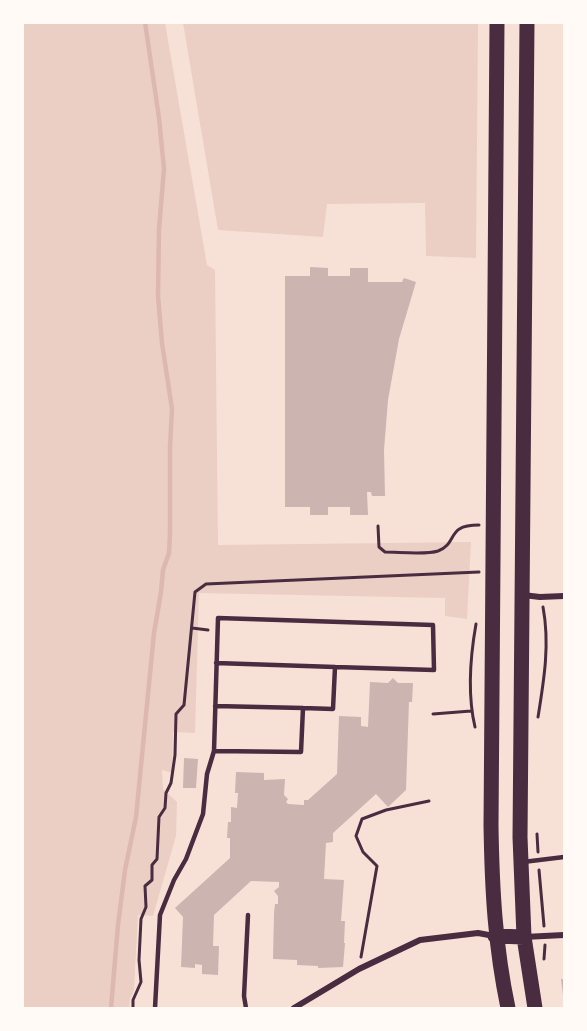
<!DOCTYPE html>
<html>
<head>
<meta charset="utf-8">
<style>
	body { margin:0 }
	#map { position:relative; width:587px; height:1031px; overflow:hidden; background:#f7e1d7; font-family:"Nunito Sans",sans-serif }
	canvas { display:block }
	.frame { position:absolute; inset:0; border:24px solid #fffaf5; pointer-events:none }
</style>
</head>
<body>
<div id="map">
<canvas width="587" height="1031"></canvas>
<div class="frame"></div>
</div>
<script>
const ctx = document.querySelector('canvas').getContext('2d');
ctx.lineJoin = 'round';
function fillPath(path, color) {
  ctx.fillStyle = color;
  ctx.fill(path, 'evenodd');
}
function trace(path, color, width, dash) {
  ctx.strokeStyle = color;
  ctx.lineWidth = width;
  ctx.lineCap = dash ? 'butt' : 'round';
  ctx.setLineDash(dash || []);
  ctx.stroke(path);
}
const green = new Path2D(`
	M23,23h142l42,242 8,5 3,275 253,-3 -4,77 -22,-3v-18l-246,-5 -4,140 -22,-1 -1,41 -10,-3 1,19 14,13 -1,34 -23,80 -15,-1 -4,75 -4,9 -1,9h-106z
	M183,23h295l-2,235 -50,-2 -1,-53 -98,1 -4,33 -105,-7z`);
const stream = new Path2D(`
	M111,1008l7,-83 7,-55 11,-53 18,-184 7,-41 2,-22 6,-17 1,-20v-86l2,-38 -10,-66 -4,-47 1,-67 5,-60 -5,-51 -14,-96`);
const building = new Path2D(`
	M310,267l18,1v8h22v-8h18v14h34l2,-4 12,4 -17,57 -11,61 -4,50 1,46h-13l-1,-4h-4l1,23h-18v-8h-22v8h-18v-8h-25v-231h25z
	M393,678l5,5h15l-1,19h-3l-3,88 -18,17 -12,-13 -43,39v9l-7,1 -2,36 20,1 -3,41h4l-1,22h1l-2,24 -25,1v-2l-21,-1v-5l-24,-1 1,-46 1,-9h3v-8l-4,-5 5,-4v-5l-28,-1 -37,34 -1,31h6l-1,29 -16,-1v-9l-7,-1v4l-14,-1 2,-50 -8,-9 55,-50v-20h-3l1,-16h3v-15l6,1 1,-15h-3l1,-21 28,1v7l21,-1 -1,16 4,4 -2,3 2,2 16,1v-5h4l29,-26 2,-58 22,1v9l7,1 2,-45 18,1z
	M184,758l14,1 -2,29h-13z
	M561,979h3v16h-1z`);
const path = new Path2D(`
	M378,526l1,21 6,5c14,0 41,3 53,-1 21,-8 7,-26 41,-26
	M192,628l16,2
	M433,714l38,-3
	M538,717c6,-37 12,-73 5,-110
	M475,727c-8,-34 -5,-69 1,-103
	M537,834l1,18
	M539,870l5,56
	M361,957l16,-91 -14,-14 -7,-16 6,-17 24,-9 43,-9
	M544,959l1,-14
	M133,1008v-8l8,-18 -2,-22 2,-41 5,-12 -1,-21 7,-6v-15l5,-6 2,-42 6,-9 1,-15 5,-10 4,-28 1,-41 8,-9 11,-113 11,-8 273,-12`);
const service = new Path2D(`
	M216,663l119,4 -2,42 -30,-1
	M214,751l4,-133 215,7 1,45 -99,-3
	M523,862l41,-5
	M155,1008l5,-93 14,-35 12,-21 17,-45 4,-40 7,-23 87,1 2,-44 -88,-2
	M246,1008l-2,-12 4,-81`);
const minor = new Path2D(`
	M523,595l17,2 24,-1
	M524,937l40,-2
	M294,1008l65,-39 61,-29 58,-7 16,3`);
const primary = new Path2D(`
	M497,22l-6,803c1,64 4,121 17,183
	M527,22l-7,815 4,100 11,71
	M495,936l29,1`);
fillPath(green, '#ebcfc5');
trace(stream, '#dcb8b0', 4.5);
fillPath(building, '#ccb4b1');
trace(path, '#4a2c40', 3);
trace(service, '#4a2c40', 4.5);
trace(minor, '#4a2c40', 6);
trace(primary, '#4a2c40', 15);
</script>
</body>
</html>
